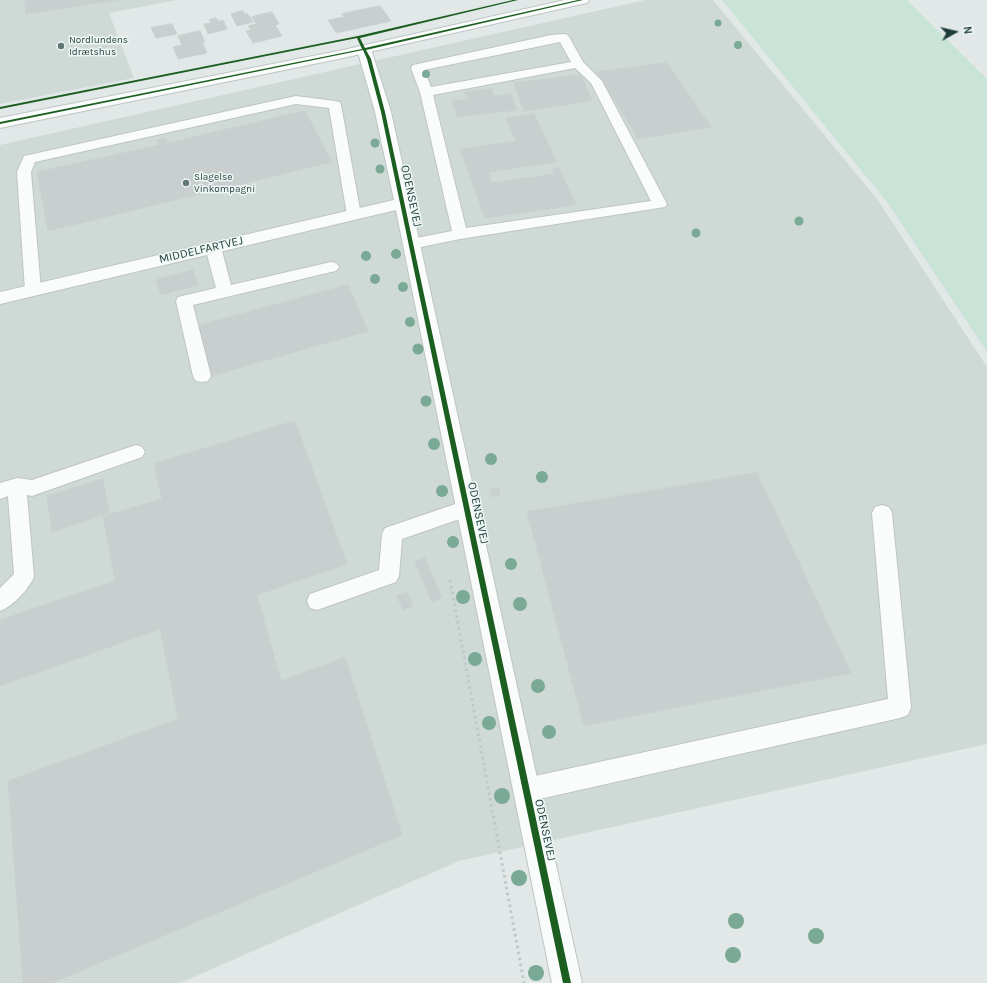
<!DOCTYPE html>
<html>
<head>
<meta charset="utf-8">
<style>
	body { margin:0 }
	#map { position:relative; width:987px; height:983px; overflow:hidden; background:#e1e8e7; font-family:Karla,sans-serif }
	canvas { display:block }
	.north { position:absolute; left:935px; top:12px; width:40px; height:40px; -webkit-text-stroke:3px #eff8f5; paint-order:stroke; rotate:82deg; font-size:11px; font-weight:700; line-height:16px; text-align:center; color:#1e3c3a }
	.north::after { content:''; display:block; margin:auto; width:14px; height:18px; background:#1e3c3a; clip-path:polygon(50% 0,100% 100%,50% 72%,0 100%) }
</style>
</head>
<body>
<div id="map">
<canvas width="987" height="983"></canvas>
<div class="north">N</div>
</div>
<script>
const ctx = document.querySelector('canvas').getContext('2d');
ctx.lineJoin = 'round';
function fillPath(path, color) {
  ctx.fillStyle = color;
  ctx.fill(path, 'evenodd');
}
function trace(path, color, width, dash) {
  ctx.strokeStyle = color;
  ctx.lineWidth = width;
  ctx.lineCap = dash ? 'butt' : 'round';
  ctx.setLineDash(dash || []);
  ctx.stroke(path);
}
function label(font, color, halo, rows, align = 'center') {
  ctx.font = font + ' Karla,sans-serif';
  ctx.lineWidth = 3;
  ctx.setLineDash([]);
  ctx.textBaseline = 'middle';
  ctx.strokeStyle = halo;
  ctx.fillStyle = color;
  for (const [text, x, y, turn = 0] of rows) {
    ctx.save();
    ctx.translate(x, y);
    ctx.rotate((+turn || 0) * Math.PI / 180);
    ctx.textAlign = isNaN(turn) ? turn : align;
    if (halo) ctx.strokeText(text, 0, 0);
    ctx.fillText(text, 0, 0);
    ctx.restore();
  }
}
const built = new Path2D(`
	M0,0h177l-68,13 25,65 -134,26z
	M645,0h68l164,199 110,168v377l-528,117 -279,122h-180v-838z`);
const green = new Path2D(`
	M722,0h185l80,79v273l-100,-150z`);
const building = new Path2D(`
	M25,0h93l-92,14z
	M380,6l11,15 -55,12 -8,-13 16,-3 -2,-3z
	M243,11l2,3h3l5,8 -16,4 -6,-12z
	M272,12l7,12 -4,1 7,11 -29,7 -7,-12 5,-1 -3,-4 8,-2 -4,-7z
	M216,18l2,3 5,-1 4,9 -19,5 -4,-10 7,-1 -2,-3z
	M172,24l5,10 -21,4 -5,-10z
	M200,31l5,11h-3l5,11 -29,6 -5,-12 9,-2 -4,-9z
	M667,63l44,64 -73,12 -40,-67z
	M581,75l11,26 -68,10 -10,-28z
	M491,89l3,7 16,-2 7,16 -60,7 -5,-16 16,-2 -3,-7z
	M305,111l27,51 -284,69 -11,-59 122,-27 -1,-5 8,-2 1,5z
	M534,114l23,48 -69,10 4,11 62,-9 -2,-5 7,-1 17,37 -91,13 -25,-69 56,-8 -10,-23z
	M193,270l5,15 -37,10 -5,-15z
	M348,285l20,46 -157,45 -14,-50z
	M295,421l52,143 -90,31 24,86 64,-24 57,178 -350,148h-29l-15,-202 170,-62 -18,-90 -160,57v-66l115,-39 -12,-65 59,-17 -8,-35z
	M757,473l94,200 -267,53 -57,-214z
	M103,479l6,34 -57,19 -5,-36z
	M499,488l1,8 -8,1 -2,-8z
	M425,558l17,40 -10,4 -17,-40z
	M407,592l6,14 -10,4 -6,-14z`);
const path = new Path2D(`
	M450,580l74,403`);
const service = new Path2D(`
	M564,34l4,1 15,27 19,19 65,123 -2,3 -205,32 -49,10 -5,-1 -3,-4 3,-4 46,-9 -32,-139 -9,-24 2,-3 138,-30zM560,42l11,20 -140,25 -7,-17zM575,68l16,15 60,118 -185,27 -33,-133z
	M296,96l39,5 5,1 1,3 20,110 -2,3 -5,2 -5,-2 -2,-3 -18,-107 -33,-4 -261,58 -4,10 10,118 -2,4 -6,1 -6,-1 -2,-4 -8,-118 7,-16z
	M213,242l5,1 3,4 10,38 100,-23 5,1 3,4 -3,4 -5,1 -138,33 18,71 -3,5 -6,1 -6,-1 -3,-5 -17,-75 2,-4 38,-9 -11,-41 3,-4z
	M136,445l6,2 3,5 -3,5 -110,39 -5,-1 7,82c-6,13 -21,29 -34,34v-23l14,-14 -6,-78 -8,3v-16l17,-5 15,2z
	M467,500l7,2 3,6 -3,6 -72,25 -3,37 -3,6 -79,28 -7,-2 -3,-7 3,-7 69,-24 3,-36 3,-6z
	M882,505l7,2 3,6 19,194 -3,8 -8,3 -374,84 -8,-4 -4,-8 4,-8 8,-4 362,-79 -16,-186 3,-6z`);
const minor = new Path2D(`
	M364,45l5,1 2,3 20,63 191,871h-30l-156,-773 -396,94v-12l394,-92 -19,-88 -18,-63 2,-3z`);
const tertiary = new Path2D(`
	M565,0h24l-2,3 -5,1 -239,54 -343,70v-10l343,-68z`);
const cycleway = new Path2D(`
	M513,0h5l-158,38 5,10 213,-48h5l-217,50 5,9 14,53 186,871h-8l-182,-871 -14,-53 -4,-9 -363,74v-2l362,-73 -5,-11 -357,71v-2l358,-71z`);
const trees = [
	[718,23,3.5],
	[738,45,4],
	[426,74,4],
	[375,143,4.5],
	[380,169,4.5],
	[799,221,4.5],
	[696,233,4.5],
	[396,254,5],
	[366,256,5],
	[375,279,5],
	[403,287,5],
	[410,322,5],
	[418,349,5.5],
	[426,401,5.5],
	[434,444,6],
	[491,459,6],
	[542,477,6],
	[442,491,6],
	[453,542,6],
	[511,564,6],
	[463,597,7],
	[520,604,7],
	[475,659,7],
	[538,686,7],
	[489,723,7],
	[549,732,7],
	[502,796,8],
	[519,878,8],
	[736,921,8],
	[816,936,8],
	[733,955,8],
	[536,973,8]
];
const markers = [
	[61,46,4,"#627877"],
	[186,183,4,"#627877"]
];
const farPoinames = [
	["Nordlundens",69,40],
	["Idrætshus",69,52],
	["Slagelse",194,177],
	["Vinkompagni",194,189]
];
const streetNames = [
	["ODENSEVEJ",411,196,78],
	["MIDDELFARTVEJ",201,250,-13],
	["ODENSEVEJ",478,513,78],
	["ODENSEVEJ",545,830,78]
];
fillPath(built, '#cfdad7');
fillPath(green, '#c9e3d6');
fillPath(building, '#c9cfce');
trace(building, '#cad1d0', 1);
trace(service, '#bec5c4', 2);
trace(minor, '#bec5c4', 2);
trace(tertiary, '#bec5c4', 2);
trace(path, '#bfc8c7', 3, [2.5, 3.5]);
fillPath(service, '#fafcfb');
fillPath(minor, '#fafcfb');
fillPath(tertiary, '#fafcfb');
fillPath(cycleway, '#1b5e20');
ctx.fillStyle = '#7aa996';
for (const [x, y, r] of trees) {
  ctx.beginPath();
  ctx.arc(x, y, r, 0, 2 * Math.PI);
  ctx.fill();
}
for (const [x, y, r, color] of markers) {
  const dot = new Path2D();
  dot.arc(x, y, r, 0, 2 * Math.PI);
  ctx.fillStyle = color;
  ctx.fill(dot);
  trace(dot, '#eff8f5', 1.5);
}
label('10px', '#1e3c3a', '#eff8f5', farPoinames, 'left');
label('12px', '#1e3c3a', '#eff8f5', streetNames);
</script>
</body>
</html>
